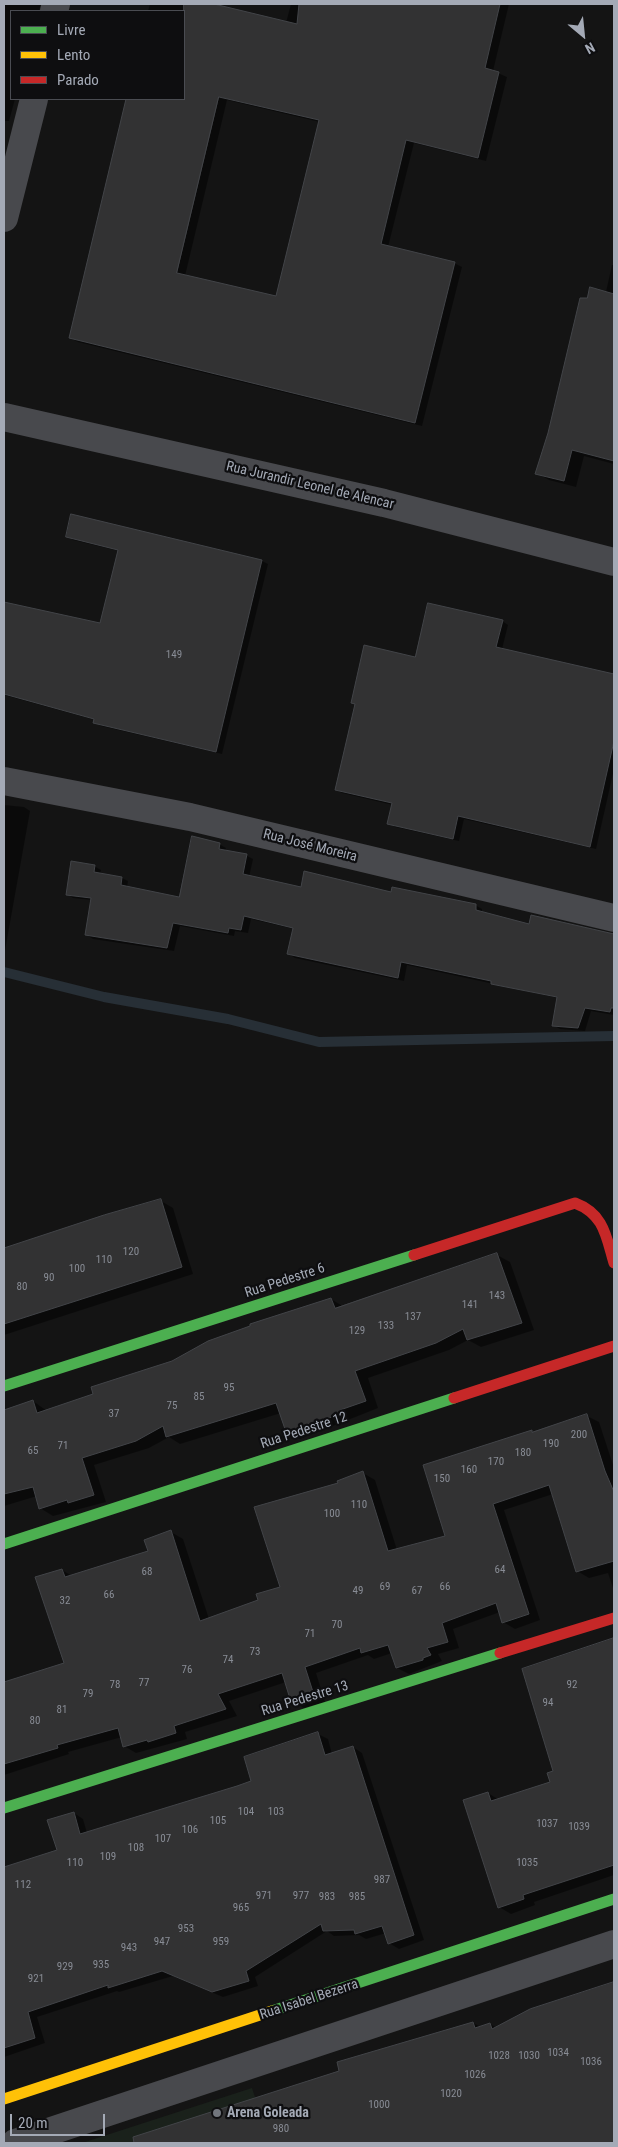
<!DOCTYPE html>
<html>
<head>
<meta charset="utf-8">
<style>
	body { margin:0 }
	#map { position:relative; width:618px; height:2147px; overflow:hidden; background:#141414; font-family:"Roboto Condensed",sans-serif }
	canvas { display:block }
	.frame { position:absolute; inset:0; border:5px solid #a4aab6; pointer-events:none }
	.legend { position:absolute; left:10px; top:10px; width:175px; height:90px; box-sizing:border-box; background:#0e0e10; border:1px solid #4a4c52; margin:0; padding:6px 9px; list-style:none; font-size:15px; color:#a4aab6 }
	.legend li { display:flex; align-items:center; gap:10px; height:25px }
	.legend b { width:25px; border:1px solid #4a4c52 }
	.north { position:absolute; left:558px; top:10px; width:50px; height:50px; -webkit-text-stroke:4px #0e0e10; paint-order:stroke; rotate:152deg; font-size:14px; font-weight:700; line-height:20px; text-align:center; color:#a4aab6 }
	.north::after { content:''; display:block; margin:auto; width:18px; height:22px; background:#a4aab6; clip-path:polygon(50% 0,100% 100%,50% 72%,0 100%) }
	.scale { position:absolute; left:10px; top:2114px; width:95px; height:22px; box-sizing:border-box; border:2px solid #a4aab6; border-top:0; padding-left:6px; font-size:15px; line-height:18px; white-space:nowrap; color:#a4aab6; -webkit-text-stroke:4px #0e0e10; paint-order:stroke }
</style>
</head>
<body>
<div id="map">
<canvas width="618" height="2147"></canvas>
<div class="frame"></div>
<ul class="legend">
<li><b style="height:6px;background:#4caf50"></b>Livre</li>
<li><b style="height:6px;background:#ffc107"></b>Lento</li>
<li><b style="height:6px;background:#c62828"></b>Parado</li>
</ul>
<div class="north">N</div>
<div class="scale">20 m</div>
</div>
<script>
const ctx = document.querySelector('canvas').getContext('2d');
ctx.lineJoin = 'round';
function fillPath(path, color) {
  ctx.fillStyle = color;
  ctx.fill(path, 'evenodd');
}
function trace(path, color, width, dash) {
  ctx.strokeStyle = color;
  ctx.lineWidth = width;
  ctx.lineCap = dash ? 'butt' : 'round';
  ctx.setLineDash(dash || []);
  ctx.stroke(path);
}
function label(font, color, halo, rows, align = 'center') {
  ctx.font = font + ' "Roboto Condensed",sans-serif';
  ctx.lineWidth = 4.5;
  ctx.setLineDash([]);
  ctx.textBaseline = 'middle';
  ctx.strokeStyle = halo;
  ctx.fillStyle = color;
  for (const [text, x, y, turn = 0] of rows) {
    ctx.save();
    ctx.translate(x, y);
    ctx.rotate((+turn || 0) * Math.PI / 180);
    ctx.textAlign = isNaN(turn) ? turn : align;
    if (halo) ctx.strokeText(text, 0, 0);
    ctx.fillText(text, 0, 0);
    ctx.restore();
  }
}
const green = new Path2D(`
	M252,2088l18,55h-188z`);
const shadow = new Path2D(`
	M4,4h37l-2,7h-28v88h4l-6,22h-5z
	M150,4h59l77,19 5,-19h218l-16,67 14,6 -21,84 -72,-18 -26,104 66,16 8,4 -40,159 -344,-84 -8,-4 57,-239h57v-88h-36zM227,100l93,22 -43,176 -92,-22z
	M612,265h2v199l-30,-8 -8,31 -27,-7 -12,-7 51,-173 18,-8z
	M72,515l190,46 6,3 -46,190 -121,-28 -6,-4v-2l-91,-25v-81l3,-10 94,21 18,-74 -46,-11 -6,-4z
	M502,621l6,4 -6,24 112,26v94l-18,80 -132,-30 -5,22 -64,-14 -6,-4 4,-18 -51,-12 -6,-3 80,-131z
	M4,805l20,2 6,4 -26,145z
	M219,844l7,4 -1,3 22,5 6,3 -4,18 53,11 90,6 83,11 7,4v4l48,13 2,-10 82,19v80l-23,-4 -6,20 -25,-2 -7,-4 5,-27 -151,-33 -3,16 -109,-23 -6,-4 5,-25 -43,-10 -3,14 -13,-2 -1,5 -54,-10 -6,25 -81,-12 -6,-4 5,-35 -19,-2 -6,-4 27,-28 7,4 -1,4 22,4 6,3 -1,7 53,10z
	M161,1201l12,7 20,66 -189,61v-84l60,-21z
	M497,1255l13,7 24,68 -53,17 -13,-7 -19,10 -81,28 10,30 -78,31 -13,-8 -6,-18 -101,31 -11,-7 -20,11 -55,17 12,37 -53,14 -13,-8 -3,-12 -33,10v-87l29,-18 14,10 47,-17 237,-95 13,8z
	M587,1416l12,6 15,46v123l-6,-18 -19,5 -12,-7 -24,-77 -49,16 36,110 -25,9 -12,-7 -3,-10 -47,17 6,19 -21,6 4,7 -33,13 -12,-6 -5,-15 -18,6 -6,-4 -52,18 9,29 -21,6 -12,-7 -6,-19 -57,19 8,15 -52,16 2,7 -51,14 -12,-7 -2,-9 -54,15 1,2 -65,21v-91l61,-20 -3,-94 10,6 78,-24 21,-20 12,7 26,80 51,-19 21,-12 58,-104 24,-11 12,7 22,70 50,-13 85,-106 2,1z
	M614,1639v236l-80,27 1,3 -24,9 -12,-7 -11,-114 11,7 53,-17 2,-11 -30,-102z
	M318,1734l10,5 4,15 21,-7 9,6 62,187 -25,9 -10,-6 -3,-10 -20,6 -7,-4 -25,1 -7,-5 -72,46 3,9 -35,11 -50,-21 -54,16 -2,-1 -80,26 8,26 -41,14v-189l54,-18 16,-37 9,6 4,14 166,-51z
	M594,1999l20,64v80h-475l-1,-5 203,-66 132,-49 8,4 9,-3 7,4z`);
const stream = new Path2D(`
	M4,972l100,25 124,22 91,23 295,-6`);
const building = new Path2D(`
	M184,4h30l83,20 2,-20h201l-15,64 14,4 -21,86 -72,-18 -25,104 74,18 -40,161 -346,-85 57,-239h58zM219,97l100,23 -43,176 -99,-23z
	M590,287l24,7v167l-42,-11 -8,31 -29,-7 13,-41 32,-135h7z
	M71,514l191,46 -46,192 -123,-29 1,-4 -90,-25v-92l96,21 18,-73 -52,-13z
	M428,603l75,17 -7,27 118,27v67l-24,106 -132,-31 -5,23 -66,-15 5,-21 -57,-13 20,-86 -4,-1 13,-58 51,12z
	M192,836l28,7 -1,6 28,5 -4,20 58,13 3,-16 87,21 1,-5 84,17v6l53,14 2,-9 83,19v74h-3l-1,4 -25,-4 -7,20 -26,-2 5,-29 -66,-13v-3l-90,-19 -3,16 -111,-24 6,-26 -49,-12 -3,14 -12,-2 -1,5 -55,-10 -6,25 -82,-13 6,-37 -25,-3 5,-34 24,4 -1,7 28,5 -1,8 58,12z
	M161,1199l21,68 -178,57v-76l100,-33z
	M497,1253l25,70 -55,17 -4,-11 -27,14 -81,28 11,30 -26,9 1,4 -55,18 -10,-29 -110,34 -3,-11 -27,15 -54,17 12,37 -26,8 -1,-3 -28,9 -6,-22 -29,7v-84l29,-10 4,13 56,-19 -2,-7 81,-26 36,-20 42,-15v-2l81,-26 4,10z
	M587,1414l18,57 9,21v69l-38,11 -27,-87 -56,19 36,110 -27,9 -6,-20 -54,20 6,19 -21,6 4,7 -8,3v2l-27,8 -8,-23 -27,8 -1,-5 -55,19 9,28 -23,7 -9,-29 -64,21 8,15 -52,17 2,7 -28,9 -1,-2 -24,7 -5,-19 -61,17 1,3 -54,16v-82l60,-19 -29,-86 27,-8 3,8 83,-26 -4,-11 27,-10 29,91 58,-21 -2,-6 24,-7 -26,-80 84,-24 -1,-2 26,-10 25,80 57,-15 -22,-71 109,-35v2z
	M614,1638v227l-91,30 1,4 -26,9 -35,-108 25,-8 3,9 59,-19 -3,-9 6,-2 -31,-102z
	M318,1732l7,23 28,-9 61,189 -26,9 -6,-18 -27,8 -1,-4 -31,1 -2,-7 -75,47 3,10 -37,11 -50,-21 -54,17v-3l-80,27 7,26 -31,10v-181l53,-17 -10,-30 27,-8 6,22 157,-48 14,-5 -7,-24z
	M614,1982v161h-480l-1,-6 206,-66 -2,-9 136,-40 2,6 15,-5 2,6 38,-20z`);
const street = new Path2D(`
	M54,11l2,-7
	M4,218l30,-119
	M4,417l380,86 230,59
	M4,781l186,36 424,101
	M15,2143l599,-199`);
const fast = new Path2D(`
	M4,1386l410,-131
	M4,1544l450,-146
	M4,1808l496,-155
	M272,2011l342,-112`);
const slow = new Path2D(`
	M4,2099l268,-88`);
const jam = new Path2D(`
	M414,1255l161,-52c29,11 31,33 39,60
	M454,1398l160,-52
	M500,1653l114,-35`);
const markers = [
	[217,2113,5,"#72767d"]
];
const numberNames = [
	["149",174,655],
	["120",131,1252],
	["110",104,1260],
	["100",77,1269],
	["90",49,1278],
	["80",22,1287],
	["143",497,1296],
	["141",470,1305],
	["137",413,1317],
	["133",386,1326],
	["129",357,1331],
	["95",229,1388],
	["85",199,1397],
	["75",172,1406],
	["37",114,1414],
	["200",579,1435],
	["190",551,1444],
	["71",63,1446],
	["65",33,1451],
	["180",523,1453],
	["170",496,1462],
	["160",469,1470],
	["150",442,1479],
	["110",359,1505],
	["100",332,1514],
	["64",500,1570],
	["68",147,1572],
	["69",385,1587],
	["66",445,1587],
	["49",358,1591],
	["67",417,1591],
	["66",109,1595],
	["32",65,1601],
	["70",337,1625],
	["71",310,1634],
	["73",255,1652],
	["74",228,1660],
	["76",187,1670],
	["77",144,1683],
	["78",115,1685],
	["92",572,1685],
	["79",88,1694],
	["94",548,1703],
	["81",62,1710],
	["80",35,1721],
	["104",246,1812],
	["103",276,1812],
	["105",218,1821],
	["1037",547,1824],
	["1039",579,1827],
	["106",190,1830],
	["107",163,1839],
	["108",136,1848],
	["109",108,1857],
	["110",75,1863],
	["1035",527,1863],
	["987",382,1880],
	["112",23,1885],
	["971",264,1896],
	["977",301,1896],
	["983",327,1897],
	["985",357,1897],
	["965",241,1908],
	["953",186,1929],
	["947",162,1942],
	["959",221,1942],
	["943",129,1948],
	["935",101,1965],
	["929",65,1967],
	["921",36,1979],
	["1034",558,2053],
	["1028",499,2056],
	["1030",529,2056],
	["1036",591,2062],
	["1026",475,2075],
	["1020",451,2094],
	["1000",379,2105],
	["980",281,2129]
];
const streetNames = [
	["Rua Jurandir Leonel de Alencar",310,486,13],
	["Rua José Moreira",310,846,14],
	["Rua Pedestre 6",285,1281,-18],
	["Rua Pedestre 12",304,1431,-18],
	["Rua Pedestre 13",305,1699,-17],
	["Rua Isabel Bezerra",309,2000,-18]
];
const poiNames = [
	["Arena Goleada",227,2113]
];
fillPath(green, '#1a211b');
fillPath(shadow, '#0007');
trace(stream, '#272f36', 10);
fillPath(building, '#323233');
trace(building, '#424448', 1);
trace(street, '#48494d', 28);
trace(fast, '#4caf50', 11);
trace(slow, '#ffc107', 11);
trace(jam, '#c62828', 11);
for (const [x, y, r, color] of markers) {
  const dot = new Path2D();
  dot.arc(x, y, r, 0, 2 * Math.PI);
  ctx.fillStyle = color;
  ctx.fill(dot);
  trace(dot, '#0e0e10', 2);
}
label('11px', '#888c95', null, numberNames);
label('14px', '#a4aab6', '#0e0e10', streetNames);
label('bold 14px', '#a4aab6', '#0e0e10', poiNames, 'left');
</script>
</body>
</html>
